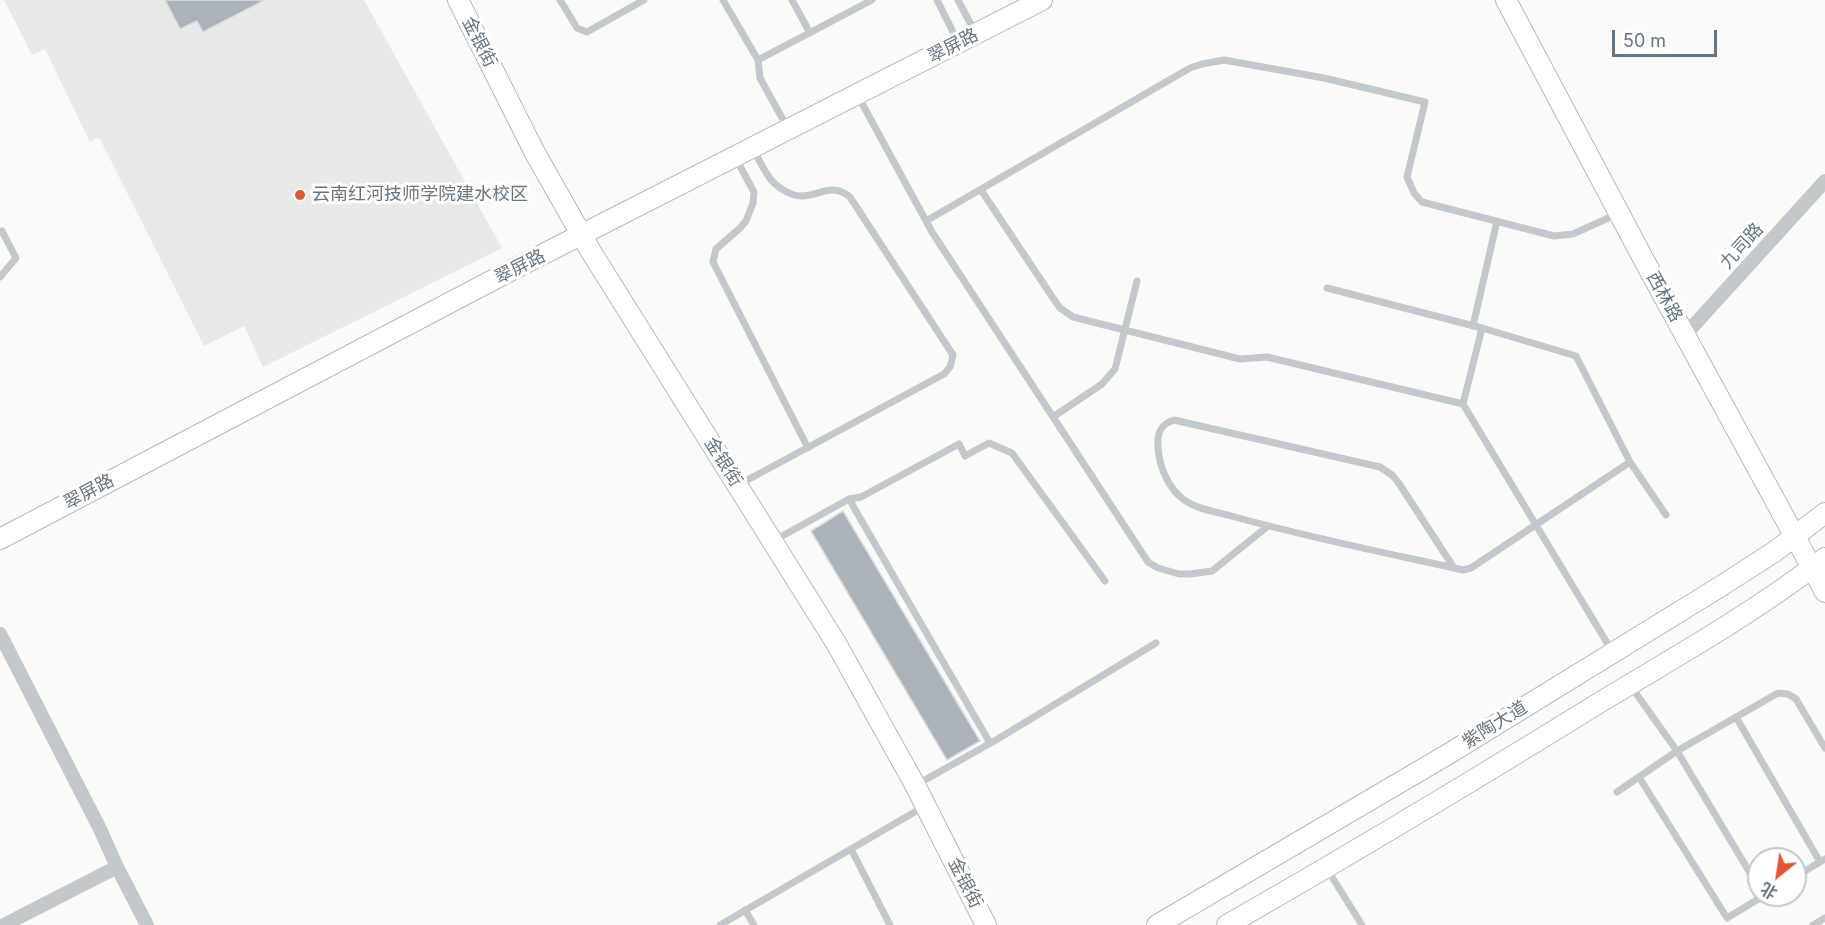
<!DOCTYPE html>
<html>
<head>
<meta charset="utf-8">
<style>
	body { margin:0 }
	#map { position:relative; width:1825px; height:925px; overflow:hidden; background:#fafaf8; font-family:Inter,"Noto Sans SC",sans-serif }
	canvas { display:block }
	.north { position:absolute; left:1747px; top:847px; width:60px; height:60px; box-sizing:border-box; background:#fff; border:2px solid #c1c8cd; border-radius:50%; rotate:210deg; font-size:16px; font-weight:700; line-height:24px; text-align:center; color:#657683 }
	.north::after { content:''; display:block; margin:auto; width:21px; height:27px; background:#e4572e; clip-path:polygon(50% 0,100% 100%,50% 72%,0 100%) }
	.scale { position:absolute; left:1612px; top:30px; width:105px; height:27px; box-sizing:border-box; border:3px solid #657683; border-top:0; padding-left:8px; font-size:18px; line-height:21px; white-space:nowrap; color:#657683; -webkit-text-stroke:4px #fff; paint-order:stroke }
</style>
</head>
<body>
<div id="map">
<canvas width="1825" height="925"></canvas>
<div class="north">北</div>
<div class="scale">50 m</div>
</div>
<script>
const ctx = document.querySelector('canvas').getContext('2d');
ctx.lineJoin = 'round';
function fillPath(path, color) {
  ctx.fillStyle = color;
  ctx.fill(path, 'evenodd');
}
function trace(path, color, width, dash) {
  ctx.strokeStyle = color;
  ctx.lineWidth = width;
  ctx.lineCap = dash ? 'butt' : 'round';
  ctx.setLineDash(dash || []);
  ctx.stroke(path);
}
function label(font, color, halo, rows, align = 'center') {
  ctx.font = font + ' Inter,"Noto Sans SC",sans-serif';
  ctx.lineWidth = 6;
  ctx.setLineDash([]);
  ctx.textBaseline = 'middle';
  ctx.strokeStyle = halo;
  ctx.fillStyle = color;
  for (const [text, x, y, turn = 0] of rows) {
    ctx.save();
    ctx.translate(x, y);
    ctx.rotate((+turn || 0) * Math.PI / 180);
    ctx.textAlign = isNaN(turn) ? turn : align;
    if (halo) ctx.strokeText(text, 0, 0);
    ctx.fillText(text, 0, 0);
    ctx.restore();
  }
}
const built = new Path2D(`
	M4,0h360l138,248 -239,119 -19,-41 -40,20 -105,-209 -9,5 -45,-93 -13,6z`);
const building = new Path2D(`
	M165,0h100l-62,32 -6,-11 -17,8z
	M843,511l137,230 -33,19 -136,-229z`);
const lane = new Path2D(`
	M560,0l17,28 10,4 57,-32
	M723,0l35,60 2,18 27,49
	M792,0l18,33
	M937,0l20,40
	M958,0l17,32
	M758,60l114,-60
	M858,96l74,136 216,330 10,6 21,6h11l22,-3 56,-45
	M735,157l19,35 -1,11 -7,18 -6,7 -24,21 -3,13 95,186
	M981,190l74,111 5,7 13,9 167,42 27,-2 196,47
	M926,221l264,-153 12,-4 22,-4 100,18 101,24 -18,75 7,16 8,9 132,34 19,-2 44,-20
	M0,277l16,-19 -14,-27
	M1327,288l155,40 94,28 54,106 36,53
	M1473,326l24,-105
	M1482,328l-19,76 149,247
	M1053,417l49,-33 13,-15 22,-88
	M740,484l204,-110 6,-7 3,-12 -103,-158c-19,-15 -30,-1 -49,-1 -11,0 -26,-10 -32,-19 -6,-8 -11,-19 -16,-29
	M849,499l141,244
	M775,540l74,-41 12,-2 98,-53 6,12 24,-13 23,10 93,128
	M1454,568l-56,-86 -6,-7 -12,-8 -206,-47c-14,4 -17,14 -16,27 1,19 10,41 25,52 14,11 36,13 52,18 72,20 146,35 219,51l9,2 8,-2 159,-106
	M1630,685l47,66 82,137
	M1736,717l84,145
	M1639,777l88,141 38,-23
	M916,785l80,-45 160,-97
	M1617,792l60,-41 101,-58 10,1 8,5 29,49
	M851,849l39,76
	M1327,869l35,56
	M1795,877l30,-18
	M745,910l9,15
	M720,925l205,-119
	M1813,925l12,-7`);
const street = new Path2D(`
	M1685,335l140,-154
	M0,634l100,195 17,38 30,58
	M4,925l113,-58`);
const secondary = new Path2D(`
	M458,0l77,153 55,97 246,393 79,142 71,140
	M1506,0l139,262 180,330
	M0,539l512,-269 530,-270
	M1157,925l293,-172 268,-165 56,-36 51,-39
	M1227,925c126,-72 249,-146 372,-222 76,-46 155,-90 226,-145`);
const markers = [
	[300,195,6,"#e4572e"]
];
const streetNames = [
	["金银街",479,42,63],
	["翠屏路",953,46,-27],
	["九司路",1742,246,-48],
	["翠屏路",520,267,-27],
	["西林路",1664,297,61],
	["金银街",723,462,58],
	["翠屏路",89,492,-28],
	["紫陶大道",1495,725,-32],
	["金银街",965,883,63]
];
const poiNames = [
	["云南红河技师学院建水校区",312,195]
];
fillPath(built, '#e8e9e9');
fillPath(building, '#aab3b9');
trace(building, '#dcdcda', 1.5);
trace(secondary, '#b3babf', 22);
trace(lane, '#c3c8cc', 7);
trace(street, '#c3c8cc', 14);
trace(secondary, '#fff', 20);
for (const [x, y, r, color] of markers) {
  const dot = new Path2D();
  dot.arc(x, y, r, 0, 2 * Math.PI);
  ctx.fillStyle = color;
  ctx.fill(dot);
  trace(dot, '#fff', 2);
}
label('18px', '#657683', '#fff', streetNames);
label('18px', '#657683', '#fff', poiNames, 'left');
</script>
</body>
</html>
